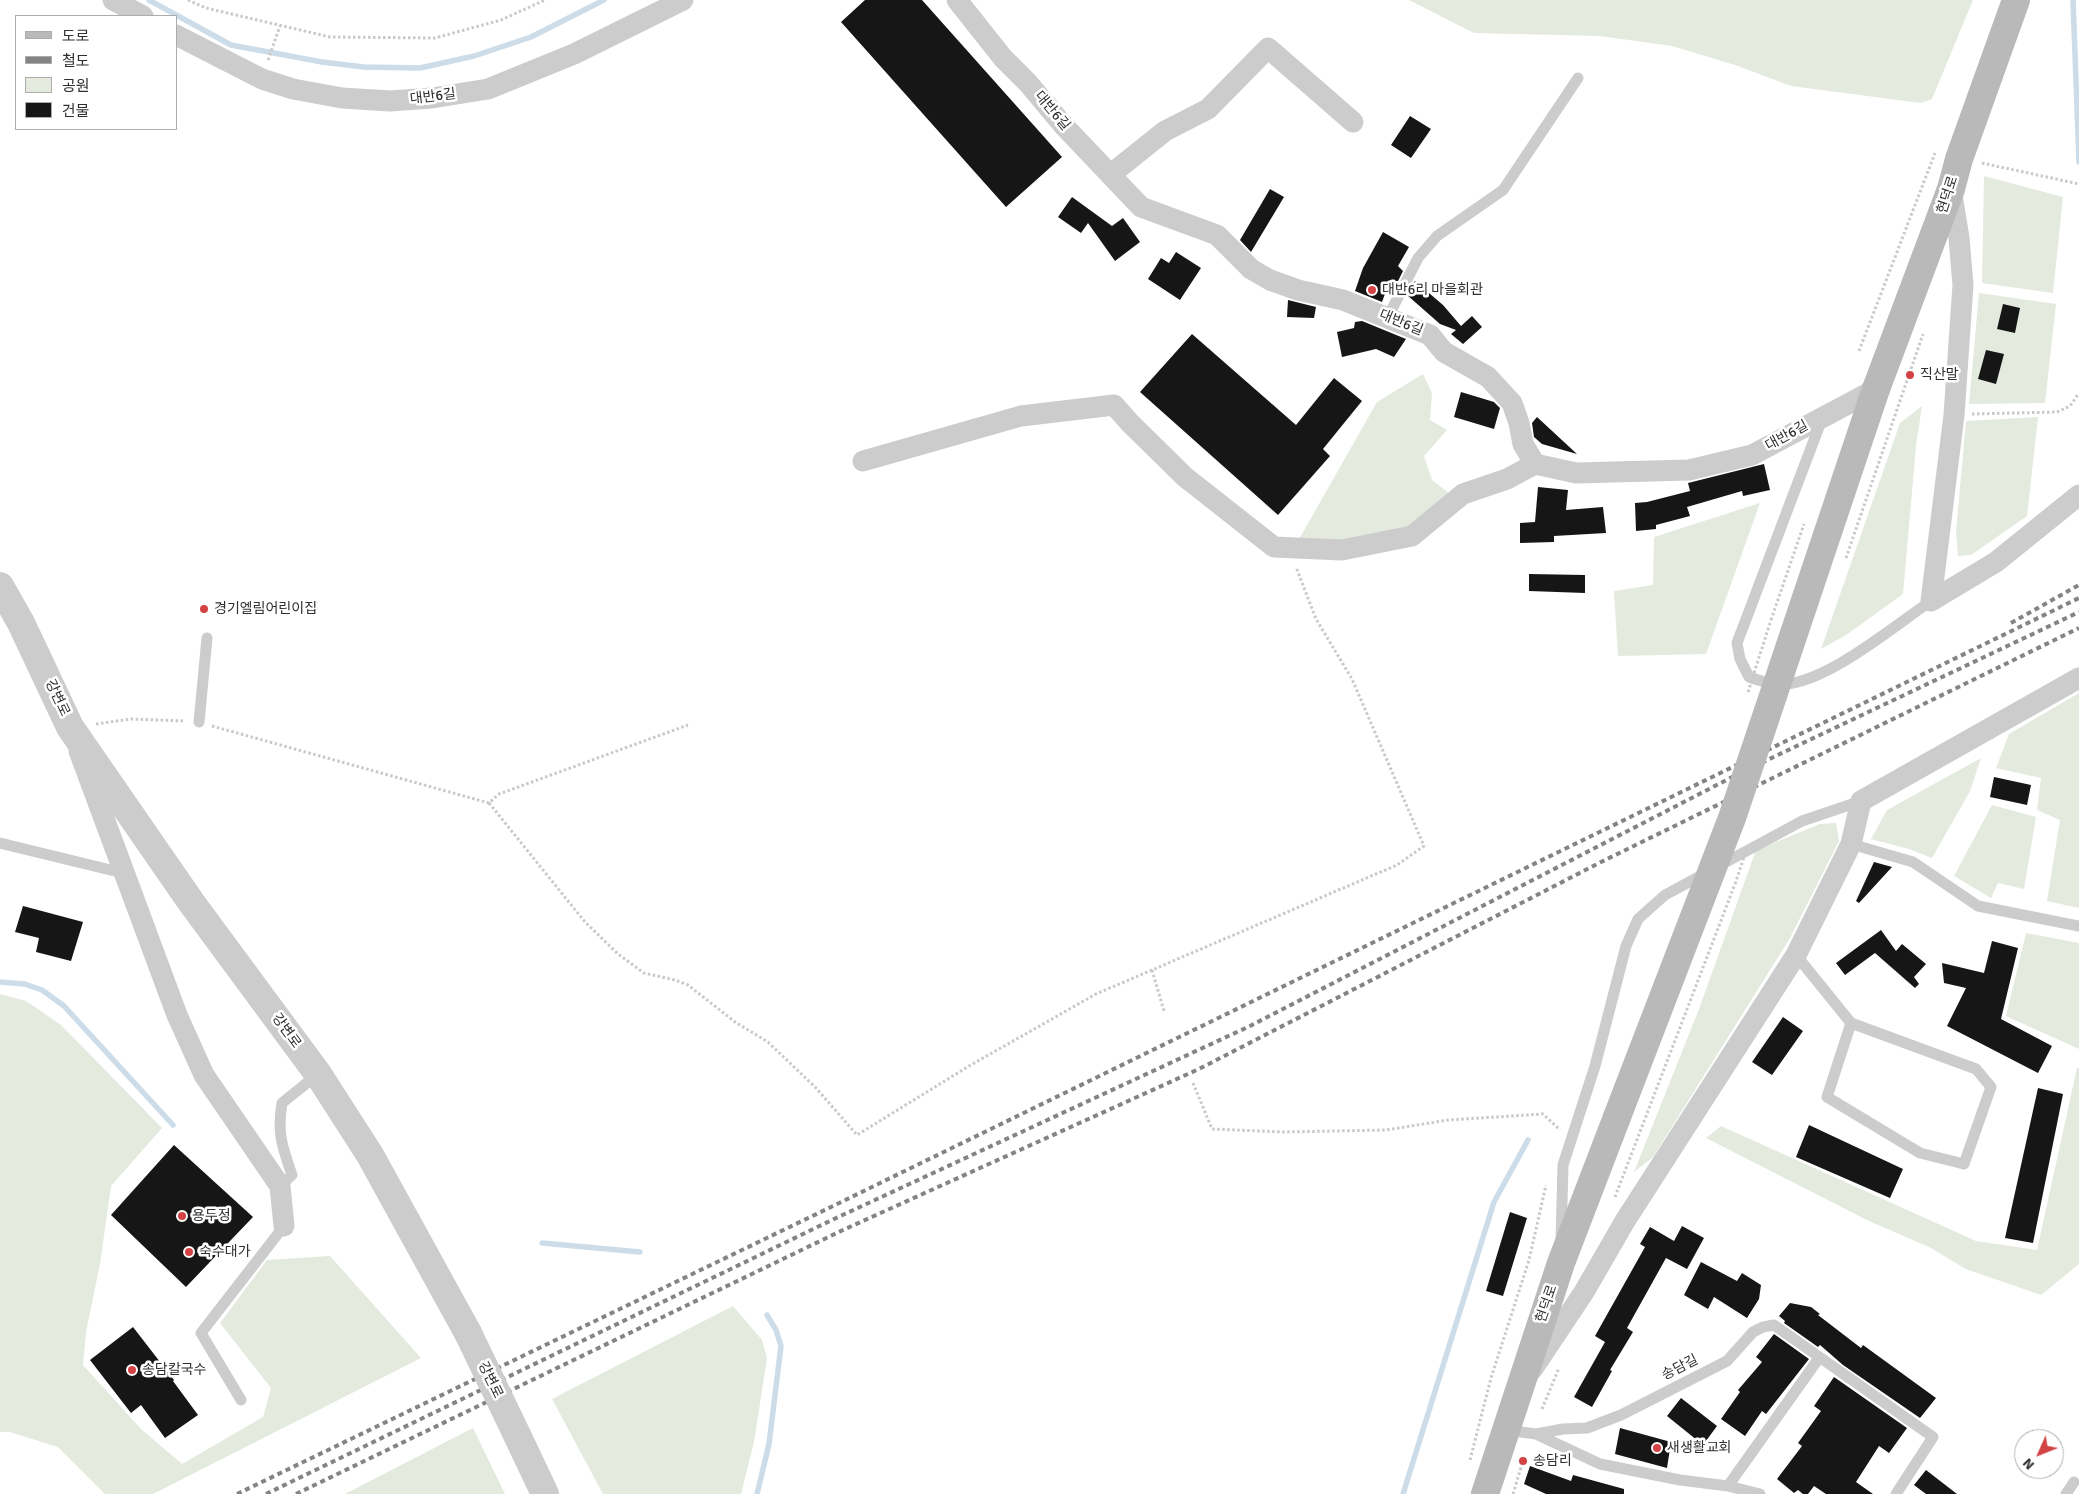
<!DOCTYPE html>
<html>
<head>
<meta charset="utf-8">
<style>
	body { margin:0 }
	#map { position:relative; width:2079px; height:1494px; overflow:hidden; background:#fff; font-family:Signika,"Noto Sans KR",sans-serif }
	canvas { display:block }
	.legend { position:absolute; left:15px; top:15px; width:162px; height:115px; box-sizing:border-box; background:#fff; border:1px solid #acacac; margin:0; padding:6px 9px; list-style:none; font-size:15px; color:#2f2f2f }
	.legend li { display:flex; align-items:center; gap:10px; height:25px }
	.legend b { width:25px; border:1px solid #acacac }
	.north { position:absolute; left:2014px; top:1429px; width:50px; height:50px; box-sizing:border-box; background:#fff; border:1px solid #acacac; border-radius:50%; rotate:226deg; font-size:14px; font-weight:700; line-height:20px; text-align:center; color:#2f2f2f }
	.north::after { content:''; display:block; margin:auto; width:18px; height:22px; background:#d34345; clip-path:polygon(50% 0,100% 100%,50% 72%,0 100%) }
</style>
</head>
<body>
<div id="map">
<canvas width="2079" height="1494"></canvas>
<ul class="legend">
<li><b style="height:6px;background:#b9b9b9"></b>도로</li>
<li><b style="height:6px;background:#848484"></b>철도</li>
<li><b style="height:14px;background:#e4eade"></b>공원</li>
<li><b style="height:14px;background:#161616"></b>건물</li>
</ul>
<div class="north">N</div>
</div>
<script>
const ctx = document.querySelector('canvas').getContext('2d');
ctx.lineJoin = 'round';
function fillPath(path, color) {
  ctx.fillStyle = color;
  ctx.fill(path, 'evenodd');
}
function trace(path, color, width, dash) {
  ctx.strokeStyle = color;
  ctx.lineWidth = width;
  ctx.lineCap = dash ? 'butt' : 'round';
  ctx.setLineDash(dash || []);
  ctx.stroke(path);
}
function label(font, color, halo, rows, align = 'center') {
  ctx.font = font + ' Signika,"Noto Sans KR",sans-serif';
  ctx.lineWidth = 5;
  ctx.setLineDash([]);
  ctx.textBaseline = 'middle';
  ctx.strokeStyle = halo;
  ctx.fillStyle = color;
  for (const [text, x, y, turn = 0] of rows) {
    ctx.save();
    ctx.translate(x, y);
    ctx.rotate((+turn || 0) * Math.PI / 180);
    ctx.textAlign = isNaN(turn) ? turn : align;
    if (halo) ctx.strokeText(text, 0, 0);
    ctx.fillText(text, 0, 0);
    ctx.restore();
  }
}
const green = new Path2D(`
	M1409,0h564l-41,99 -11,4 -130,-17 -56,-21 -63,-19 -72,-10 -126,-3z
	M1984,176l79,21 -10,96 -71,-10z
	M1979,293l77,11 -11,99 -76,1z
	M1423,374l9,19 -2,27 17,10 -23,26 8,24 18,14 -40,36 -71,14 -41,-3 79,-139z
	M1922,406l-6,40 -13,148 -57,41 -25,14 79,-226z
	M2038,417l-11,99 -56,39 -13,1 -2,-24 10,-111z
	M1760,503l-54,151 -88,2 -4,-65 39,-6 1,-48z
	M2079,693v215l-32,-7 13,-81 -23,-10 4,-32 -45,-10 13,-34z
	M1981,758l-11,33 -38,67 -23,-9 -38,-10 16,-29z
	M1992,805l44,12 -12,72 -26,-6 -7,15 -37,-22z
	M1836,823l3,18 -49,97 -137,219 -19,15 65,-163 57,-159 64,-26z
	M2026,933l53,10v106l-73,-33z
	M0,994l26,7 35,24 101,103 -51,58 -11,78 -14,68 -3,33 58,64 41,35 81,-47 8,-29 -51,-65 47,-63 63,-4 91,102 -268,136h-48l-47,-47 -48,-15h-10z
	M2077,1068h2v196l-38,31 -75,-26 -37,-22 -60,-26 -163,-83 15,-12 255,115 61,9z
	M733,1306l29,34 5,18 -13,84 -13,52h-138l-51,-95z
	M473,1428l32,66h-160z`);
const stream = new Path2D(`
	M149,0l82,45 91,17 42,5 56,1 54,-12 57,-19 73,-37
	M2073,0l6,162
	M0,982l25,2 17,6 22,16 109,119
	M542,1243l98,9
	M757,1494l12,-50 12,-98 -5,-16 -9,-15
	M1403,1494l91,-292 34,-62`);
const building = new Path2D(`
	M865,0h57l140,157 -56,50 -165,-185z
	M1410,116l21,13 -20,29 -20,-13z
	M1270,189l14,8 -33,55 -11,-12z
	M1072,197l40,29 11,-8 17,24 -25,19 -27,-38 -7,10 -23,-16z
	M1383,232l26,15 -11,19 5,5 -7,14 -6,-5 -8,22 -27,-11 8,-23z
	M1176,252l25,16 -21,32 -32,-21 13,-21 8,5z
	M1415,281l28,24 18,21 11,-10 10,11 -19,17 -12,-10 5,-4 -16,-6 -33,-29z
	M1288,300l28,7 -2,11 -27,-1z
	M2003,304l17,4 -5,25 -18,-4z
	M1362,321l44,18 -12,18 -18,-8 -34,8 -5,-25 17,-4 1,-6z
	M1192,334l104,91 38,-47 28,23 -39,48 7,7 -52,59 -138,-123z
	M1986,350l18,4 -8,30 -18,-5z
	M1461,392l33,10 6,6 -6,21 -40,-12z
	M1537,417l40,37 -35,-10 -8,-7 -2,-14z
	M1764,464l6,26 -27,6 -1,-5 -55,16 3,9 -34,9v4l-20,2 -1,-28 12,-1 43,-11 -2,-8z
	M1538,487l30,3 -2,20 37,-3 3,26 -52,3v6l-34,1v-20l15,-1z
	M1529,574l56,1v18l-56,-2z
	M1994,777l37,8 -4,20 -37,-8z
	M1874,862l18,5 -33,36 -3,-2z
	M23,906l60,16 -12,39 -35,-9 3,-14 -24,-6z
	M1881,930l15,21 6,-7 24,20 -12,13 5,7 -4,4 -40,-35 -30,22 -9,-12z
	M1992,941l26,7 -17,71 51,27 -14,27 -91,-47 19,-38 -22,-5 -2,-20 42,10z
	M1783,1017l20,14 -31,44 -20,-13z
	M2038,1088l25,6 -30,149 -28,-5z
	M1809,1125l94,44 -13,29 -94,-41z
	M174,1145l79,72 -67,70 -75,-72z
	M1510,1212l17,6 -24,78 -17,-5z
	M1682,1226l22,12 -17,31 -21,-11 -39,70 6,4 -23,38 2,1 -20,36 -18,-10 31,-55 -10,-6 50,-89 -5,-3 10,-17 24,14z
	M1701,1262l36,19 5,-8 19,12 -2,14 -12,19 -33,-21 -6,12 -24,-14z
	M1790,1303l21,4 9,7 -2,1 43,33 2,-3 73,53 -16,20 -77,-53 -23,-20 -2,2 -34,-24 1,-2 -6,-5z
	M133,1327l41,53 -1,1 25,34 -33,23 -24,-33 -10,8 -41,-53z
	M1774,1334l35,25 -43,55 -4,-3 -17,25 -24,-17 19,-27 -2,-2 24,-28 -6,-5z
	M1834,1377l73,51 -18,25 -10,-7 -23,36 17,12h-47l-12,-8 -6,8h-5l-5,-4 -4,3 -17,-14 25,-33 -4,-3 23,-32 -7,-5z
	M1681,1398l36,28 -14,19 -36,-29z
	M1620,1428l51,14 -4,26 -52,-14z
	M1530,1466l41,15 2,-6 51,14v5h-78l-22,-10z
	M1926,1470l31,24h-31l-12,-9z`);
const path = new Path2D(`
	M188,0l18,8 124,29 105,1 66,-18 44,-20
	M268,60l12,-34
	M1982,163l97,21
	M1859,351l76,-198
	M1972,414l85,-2 13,-6 9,-13
	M1846,558l77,-224
	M1771,620l33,-96
	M96,724l35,-5 53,2
	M212,726l277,77 10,-9 189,-69
	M489,803l96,119 33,32 26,19 31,7 13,5 47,37 33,20 48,46 41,47 112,-69 127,-72 301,-129 27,-19 -72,-167 -36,-60 -20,-52
	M1152,970l12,41
	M1193,1083l19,46 71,3 103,-2 62,-10 95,-6 17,16
	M1615,1197l120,-313
	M1542,1409l17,-41
	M1470,1460l21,-82 38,-118 17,-75
	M1513,1494l10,-33`);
const service = new Path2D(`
	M1388,317l30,-59 19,-22 66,-46 75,-112
	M1822,419l-85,224 3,16 9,18c12,4 24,8 37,7 44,-4 108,-58 145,-83
	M199,722l8,-84
	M0,843l123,30
	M1851,844l62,18 65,44 101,20
	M1796,955l55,68 125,46 15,18 -27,77 -44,-11 -93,-56 24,-74
	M280,1186l12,-11c-10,-29 -15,-42 -10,-72l36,-29
	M1561,1241l2,-76 32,-99 31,-120 12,-27 27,-24 137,-74 59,-20
	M241,1400l-40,-67 83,-107
	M1506,1430l30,4 64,30 80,16 48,6 32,8
	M1536,1434l27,-5 24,-1 34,-13 106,-54 26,-29 10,-5 11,-2 159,112 -37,57
	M1728,1486l91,-128
	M2066,1494l8,-12`);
const minor = new Path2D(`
	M113,0l30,16
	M957,0l46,58 25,25 36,43 77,81 76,28 34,34 19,11 28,10 45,10 87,35 14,17 44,25 24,26 7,20 4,21 12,20 41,9 113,-3 63,-15 124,-66
	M176,35l86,44 31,10 49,9 48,3 42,-3 56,-9 86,-35 109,-54
	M1110,175l55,-44 43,-22 60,-61 85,74
	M863,461l158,-45 93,-11 16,18 55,54 89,70 68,3 70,-14 51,-42 44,-15 28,-15
	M1931,601l23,-186 9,-130 -4,-47 -8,-49
	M1931,601l65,-39 83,-67
	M79,751l98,264 27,60 76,111 4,40
	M1532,1370l52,-78 41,-71 171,-266 55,-111 10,-43 218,-123`);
const tertiary = new Path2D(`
	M0,586l21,37 49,104 121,175 127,172 52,81 98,178
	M518,1437l27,57`);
const secondary = new Path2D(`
	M1876,389l75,-200 8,-30 57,-159
	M1485,1494l76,-231 56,-146`);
const rail = new Path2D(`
	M2011,623l68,-38
	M237,1494l594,-287 1248,-609
	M266,1494l568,-275 416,-193 492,-254 337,-160
	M296,1494l547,-264 356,-161 402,-207 478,-234`);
const pathBridge = new Path2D(`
	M1748,692l23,-72
	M1735,884l12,-36`);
const tertiaryBridge = new Path2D(`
	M468,1333l50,104`);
const secondaryBridge = new Path2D(`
	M1617,1117l115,-299 144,-429`);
const markers = [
	[1372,290,5,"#d34345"],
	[1910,375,5,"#d34345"],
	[204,609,5,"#d34345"],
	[182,1216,5,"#d34345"],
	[189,1252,5,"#d34345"],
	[132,1370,5,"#d34345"],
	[1657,1448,5,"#d34345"],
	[1523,1461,5,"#d34345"]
];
const streetNames = [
	["대반6길",433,97,-7],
	["대반6길",1052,111,50],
	["현덕로",1948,195,-72],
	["대반6길",1401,323,22],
	["대반6길",1787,436,-29],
	["강변로",57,698,65],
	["강변로",286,1031,54],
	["현덕로",1547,1304,-71],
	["송담길",1680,1368,-27],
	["강변로",490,1380,64]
];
const poiNames = [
	["대반6리 마을회관",1382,290],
	["직산말",1920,375],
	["경기엘림어린이집",214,609],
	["용두정",192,1216],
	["숙수대가",199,1252],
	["송담칼국수",142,1370],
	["새생활교회",1667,1448],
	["송담리",1533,1461]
];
fillPath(green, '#e4eade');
trace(stream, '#ccdce8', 5.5);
fillPath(building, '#161616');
trace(path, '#c9c9c9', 3, [2.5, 2.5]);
trace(service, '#ccc', 11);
trace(minor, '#ccc', 21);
trace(tertiary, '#ccc', 28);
trace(secondary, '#b9b9b9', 28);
trace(rail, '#848484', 4, [5, 4]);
trace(pathBridge, '#c9c9c9', 3, [2.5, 2.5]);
trace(tertiaryBridge, '#ccc', 28);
trace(secondaryBridge, '#b9b9b9', 28);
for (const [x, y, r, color] of markers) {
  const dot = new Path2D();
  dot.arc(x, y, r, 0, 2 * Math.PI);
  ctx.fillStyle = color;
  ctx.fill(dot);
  trace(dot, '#fff', 2);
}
label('14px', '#2f2f2f', '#fff', streetNames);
label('14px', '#2f2f2f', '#fff', poiNames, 'left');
</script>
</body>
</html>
